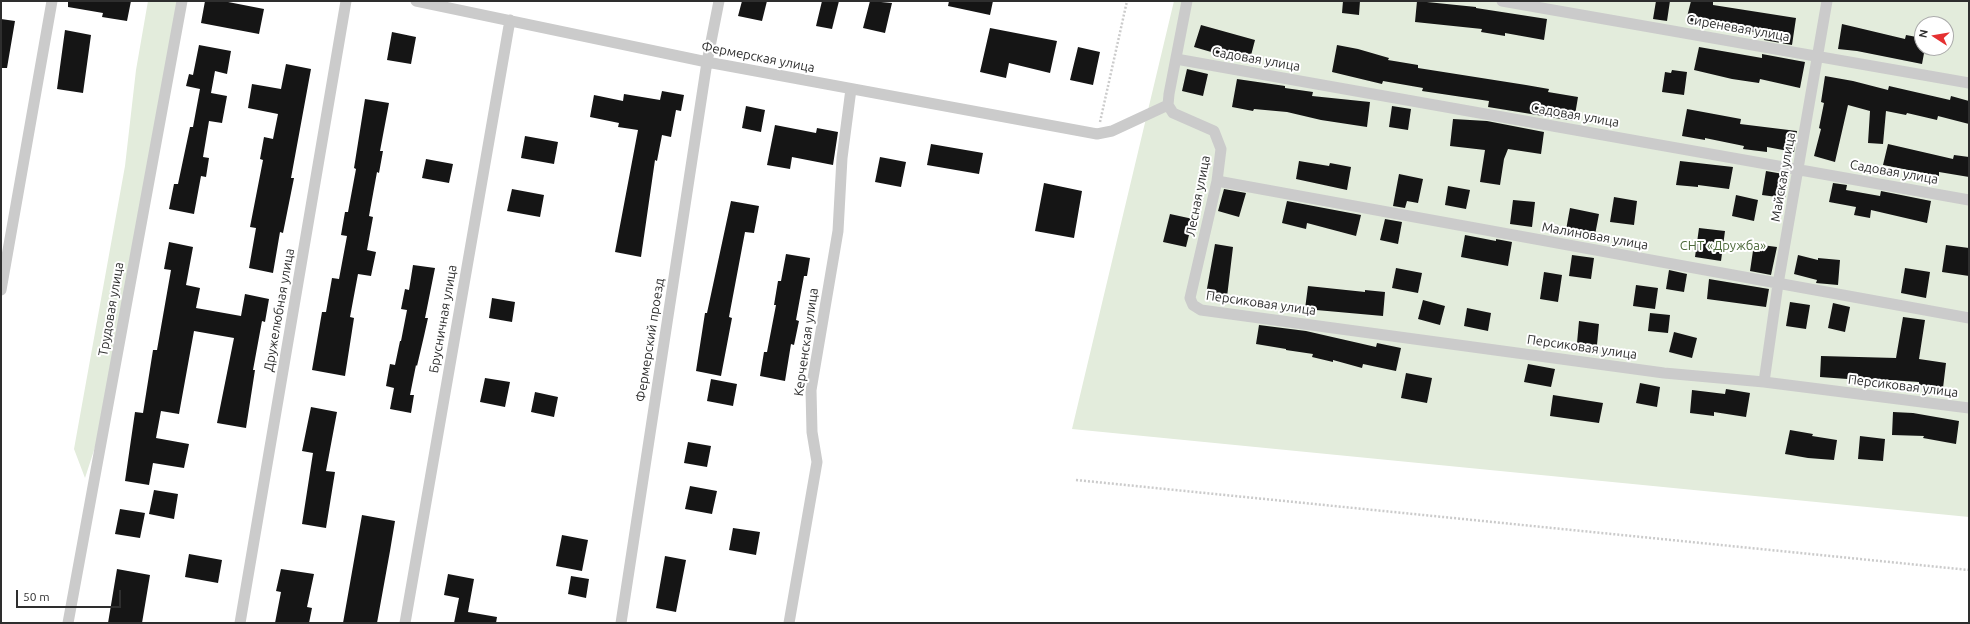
<!DOCTYPE html>
<html>
<head>
<meta charset="utf-8">
<style>
	body { margin:0 }
	#map { position:relative; width:1970px; height:624px; overflow:hidden; background:#fff; font-family:Ubuntu,sans-serif }
	canvas { display:block }
	.frame { position:absolute; inset:0; border:2px solid #2e2e2e; pointer-events:none }
	.north { position:absolute; left:1914px; top:16px; width:40px; height:40px; box-sizing:border-box; background:#fff; border:1px solid #ababab; border-radius:50%; rotate:282deg; font-size:11px; font-weight:700; line-height:16px; text-align:center; color:#2e2e2e }
	.north::after { content:''; display:block; margin:auto; width:14px; height:18px; background:#e53031; clip-path:polygon(50% 0,100% 100%,50% 72%,0 100%) }
	.scale { position:absolute; left:16px; top:590px; width:105px; height:18px; box-sizing:border-box; border:2px solid #2e2e2e; border-top:0; padding-left:5px; font-size:12px; line-height:14px; white-space:nowrap; color:#2e2e2e; -webkit-text-stroke:3px #fff; paint-order:stroke }
</style>
</head>
<body>
<div id="map">
<canvas width="1970" height="624"></canvas>
<div class="frame"></div>
<div class="north">N</div>
<div class="scale">50 m</div>
</div>
<script>
const ctx = document.querySelector('canvas').getContext('2d');
ctx.lineJoin = 'round';
function fillPath(path, color) {
  ctx.fillStyle = color;
  ctx.fill(path, 'evenodd');
}
function trace(path, color, width, dash) {
  ctx.strokeStyle = color;
  ctx.lineWidth = width;
  ctx.lineCap = dash ? 'butt' : 'round';
  ctx.setLineDash(dash || []);
  ctx.stroke(path);
}
function label(font, color, halo, rows, align = 'center') {
  ctx.font = font + ' Ubuntu,sans-serif';
  ctx.lineWidth = 4;
  ctx.setLineDash([]);
  ctx.textBaseline = 'middle';
  ctx.strokeStyle = halo;
  ctx.fillStyle = color;
  for (const [text, x, y, turn = 0] of rows) {
    ctx.save();
    ctx.translate(x, y);
    ctx.rotate((+turn || 0) * Math.PI / 180);
    ctx.textAlign = isNaN(turn) ? turn : align;
    if (halo) ctx.strokeText(text, 0, 0);
    ctx.fillText(text, 0, 0);
    ctx.restore();
  }
}
const green = new Path2D(`
	M148,1h30l-81,440 -12,37 -11,-29 51,-283 11,-96z
	M1174,1h795v516l-897,-88zM1922,24h24v24h-24z`);
const building = new Path2D(`
	M68,1h63l-4,20 -25,-4 1,-4 -35,-6z
	M205,1h18l41,8 -5,25 -58,-11z
	M742,1h25l-5,20 -24,-5z
	M822,1h17l-7,28 -16,-3z
	M870,1l22,2 -7,30 -22,-5z
	M949,1h44l-3,14 -42,-9z
	M1343,1h17l-1,14 -17,-2z
	M1417,1l59,6v1l71,11 -3,21 -39,-7v3l-24,-4 1,-3 -67,-7z
	M1656,1h14l-3,20 -14,-2z
	M1691,1h22v4l83,13 -4,27 -28,-5 1,-6 -79,-13z
	M1,19l14,2 -8,47h-6z
	M1842,24l63,15 1,-4 16,3v10h3l-3,16 -65,-13 -19,-2z
	M1201,25l54,15 -6,23 -55,-16z
	M990,28l67,13 -7,32 -41,-10 -3,15 -26,-6z
	M65,30l26,5 -8,58 -26,-4z
	M392,32l24,5 -5,27 -24,-4z
	M199,45l32,6 -4,23 -12,-3 -4,22 16,3 -5,27 -13,-2 -6,36 6,1 -3,19 -5,-1 -7,38 -25,-5 5,-25h4l12,-57h3l7,-38 -14,-3 3,-12 4,1z
	M1337,45l21,4 31,9 -1,2 30,5v3l108,17 23,4 -1,3 30,5 -4,24 -86,-14 1,-6 -67,-10 1,-3 -40,-7 -1,3 -50,-12z
	M1078,47l22,5 -7,33 -23,-5z
	M1699,47l63,11v-4l43,8 -5,26 -40,-9 -1,4 -27,-4 -38,-9z
	M286,64l25,5 -20,109h3l-11,55 -3,-1 -7,41 -24,-5 7,-40 -6,-1 13,-67 -3,-1 4,-22 9,2 5,-25 -30,-6 4,-24 29,5z
	M1187,69l21,5 -5,22 -21,-5z
	M1672,70l15,2 -3,23 -22,-3 3,-20 6,1z
	M1825,76l28,5 35,9 1,-4 61,14 1,-4 18,5v23l-31,-8 -1,4 -30,-7 -1,2 -20,-4 -3,33 -15,-1 2,-32 -22,-6 -13,57 -21,-6 7,-27 -2,-1 5,-25 -3,-1z
	M1237,79l48,7v2l28,4 -1,4 58,6 -3,25 -46,-7 -34,-8 -33,-3 -1,2 -21,-4z
	M662,91l22,4 -3,16 -5,-1 -5,27 -9,-2 -5,26 -2,-1 -14,97 -26,-5 23,-122 -20,-3 1,-4 -29,-6 4,-22 29,6 1,-7 36,6z
	M365,99l24,4 -9,48h3l-4,22 -2,-1 -8,44 4,1 -6,33 9,2 -5,24 -13,-2 -8,43 4,1 -9,58 -33,-6 10,-58h4l6,-34 7,1 8,-43 -6,-1 4,-23h3l8,-43 -2,-1z
	M746,106l19,4 -4,22 -19,-4z
	M1392,106l19,3 -3,21 -19,-3z
	M1687,109l54,10 -1,5 57,7 -3,21 -27,-5v5l-24,-3 1,-3 -39,-8v2l-23,-4z
	M1453,119l34,2 57,11 -3,22 -33,-5 -4,10 -4,26 -20,-3 5,-32 -35,-4z
	M775,125l41,8 1,-5 21,4 -5,33 -41,-8 -2,12 -23,-4z
	M525,136l33,6 -4,22 -33,-6z
	M931,144l52,9 -4,21 -52,-9z
	M1888,144l65,15 1,-4 15,2v20l-30,-5v4l-56,-11z
	M880,157l26,5 -5,25 -26,-5z
	M426,159l27,5 -4,19 -27,-5z
	M1299,161l30,5 1,-3 21,4 -4,23 -51,-11z
	M1680,161l53,6 -4,22 -31,-4v2l-22,-2z
	M1766,171l23,4 -4,23 -23,-3z
	M1399,174l24,5 -5,24 -11,-2 -2,7 -12,-2z
	M1044,183l38,8 -8,47 -39,-7z
	M1833,183l14,2 -1,5 34,6 1,-5 50,10 -4,22 -56,-13 -1,8 -16,-3 2,-8 -27,-5z
	M1448,186l22,4 -4,19 -21,-4z
	M512,189l32,6 -4,22 -33,-6z
	M1224,189l22,4 -7,24 -21,-6z
	M1736,195l22,5 -4,21 -22,-5z
	M1614,197l23,4 -3,24 -24,-3z
	M1513,200l22,2 -3,25 -22,-3z
	M731,201l28,5 -5,27 -9,-1 -16,85 3,1 -11,58 -25,-5 9,-58h2z
	M1287,201l74,14 -5,21 -49,-13 -1,6 -24,-6z
	M1570,208l29,6 -4,21 -29,-5z
	M1170,214l23,5 -7,28 -23,-5z
	M1385,219l17,3 -4,22 -18,-4z
	M1699,228l26,3 -4,30 -26,-4z
	M1465,235l31,6v-2l16,3 -4,24 -47,-9z
	M169,242l24,5 -7,38 14,3 -4,20 45,8 4,-22 24,5 -4,23 -3,-1 -9,49h2l-9,58 -29,-5 17,-85 -40,-7 -15,83 -18,-3 -5,27 33,6 -5,24 -31,-5 -4,22 -24,-4 10,-69 8,1 10,-63h4l14,-80 -7,-1z
	M1215,244l18,3 -6,50 -21,-3z
	M1754,244l23,3 -6,28 -21,-4z
	M1946,245l23,3v28l-27,-4z
	M786,254l24,4 -3,18h-3l-8,44 3,1 -5,24 -3,-1 -6,37 -25,-5 4,-24h3l9,-47h-2l4,-24h3z
	M1572,255l22,3 -3,21 -22,-3z
	M1798,255l20,5v-2l22,2 -2,25 -22,-2 1,-3 -23,-6z
	M413,265l22,3 -10,50h3l-4,18 -7,30 -1,-1 -6,30h4l-3,18 -21,-4 4,-21 -8,-2 4,-22 5,1 5,-24h1l6,-31 -6,-1 4,-20 4,1z
	M1396,268l26,5 -4,20 -26,-5z
	M1905,268l25,4 -4,26 -25,-5z
	M1669,270l18,4 -3,18 -18,-3z
	M1544,272l18,3 -4,27 -18,-3z
	M1709,279l60,10 -3,18 -59,-8z
	M1636,285l22,3 -3,21 -22,-3z
	M1308,286l57,6v-2l20,2 -2,24 -78,-7z
	M492,298l23,4 -3,20 -23,-4z
	M1423,300l22,6 -5,19 -22,-6z
	M1790,302l20,3 -4,24 -20,-3z
	M1833,303l17,4 -5,25 -17,-4z
	M1467,308l24,5 -3,18 -24,-5z
	M1650,313l20,2 -2,18 -20,-2z
	M1903,317l22,3 -6,39 27,4 -3,25 -24,-3v-3l-44,-3v2l-55,-4 1,-21 75,2z
	M1579,321l20,3 -2,21 -20,-2z
	M1259,325l47,6 70,16 1,-4 24,5 -5,23 -33,-7 -1,4 -29,-8v2l-21,-5 1,-3 -27,-4v-1l-30,-5z
	M1674,332l23,6 -5,20 -23,-6z
	M1528,364l27,5 -4,18 -27,-5z
	M1406,373l26,5 -5,25 -26,-5z
	M485,378l25,4 -5,25 -25,-5z
	M711,379l26,5 -4,22 -26,-5z
	M1640,383l20,4 -3,20 -21,-4z
	M1726,389l24,4 -4,24 -32,-5v4l-24,-3 2,-23 33,4z
	M535,392l23,5 -4,20 -23,-5z
	M1553,395l50,8 -4,20 -49,-7z
	M311,407l26,5 -11,59 9,1 -9,56 -24,-4 11,-71 -11,-2z
	M1893,412l20,1 46,8 -3,23 -33,-6 1,-2 -32,-1z
	M1790,430l23,4 -1,2 25,4 -3,20 -26,-2 -23,-4z
	M1860,436l25,3 -2,22 -25,-2z
	M688,442l23,4 -4,21 -23,-4z
	M690,486l27,5 -5,23 -27,-5z
	M154,490l24,4 -4,25 -25,-5z
	M120,509l25,4 -5,25 -25,-4z
	M362,515l33,6 -5,30 -13,72h-34z
	M733,528l27,4 -4,23 -27,-5z
	M562,535l26,5 -6,31 -26,-5z
	M189,554l33,6 -4,23 -33,-6z
	M665,556l21,4 -10,52 -20,-4z
	M117,569l33,6 -8,48h-34z
	M281,569l33,5 -7,33 5,1 -3,15h-34l6,-31 -5,-1z
	M448,574l26,5 -6,33 29,5 -1,6h-42l5,-25 -15,-3z
	M571,576l18,3 -3,19 -18,-4z`);
const path = new Path2D(`
	M1100,122l27,-121
	M1076,480l893,90`);
const minor = new Path2D(`
	M416,1l291,61 390,72 15,-3 56,-26
	M1187,1l-18,93 -1,11 5,8 41,18 7,18 -4,32 -27,117 3,7 8,5 463,63 100,9 205,26
	M1502,1l467,82
	M1176,59l793,141
	M1217,181l752,137
	M1,290l51,-289
	M1764,382l14,-98 49,-283
	M68,623l114,-622
	M240,623l106,-622
	M405,623l105,-603
	M621,623l86,-561 12,-61
	M789,623l28,-161 -5,-30 -1,-42 27,-159 4,-73 9,-69`);
const streetNames = [
	["Сиреневая улица",1738,28,10],
	["Фермерская улица",758,57,11],
	["Садовая улица",1256,59,10],
	["Садовая улица",1575,115,10],
	["Садовая улица",1894,172,10],
	["Майская улица",1783,177,-80],
	["Лесная улица",1198,196,-79],
	["Малиновая улица",1595,236,10],
	["Персиковая улица",1261,303,8],
	["Трудовая улица",111,309,-80],
	["Дружелюбная улица",279,310,-80],
	["Брусничная улица",443,319,-80],
	["Фермерский проезд",650,340,-81],
	["Керченская улица",806,342,-82],
	["Персиковая улица",1582,347,8],
	["Персиковая улица",1903,386,7]
];
const parkNames = [
	["СНТ «Дружба»",1723,246]
];
fillPath(green, '#e3ecdc');
fillPath(building, '#151515');
trace(path, '#cbcbcb', 2.5, [2, 2]);
trace(minor, '#cbcbcb', 11);
label('13px', '#2e2e2e', '#fff', streetNames);
label('13px', '#4e6a3c', '#fff', parkNames);
</script>
</body>
</html>
